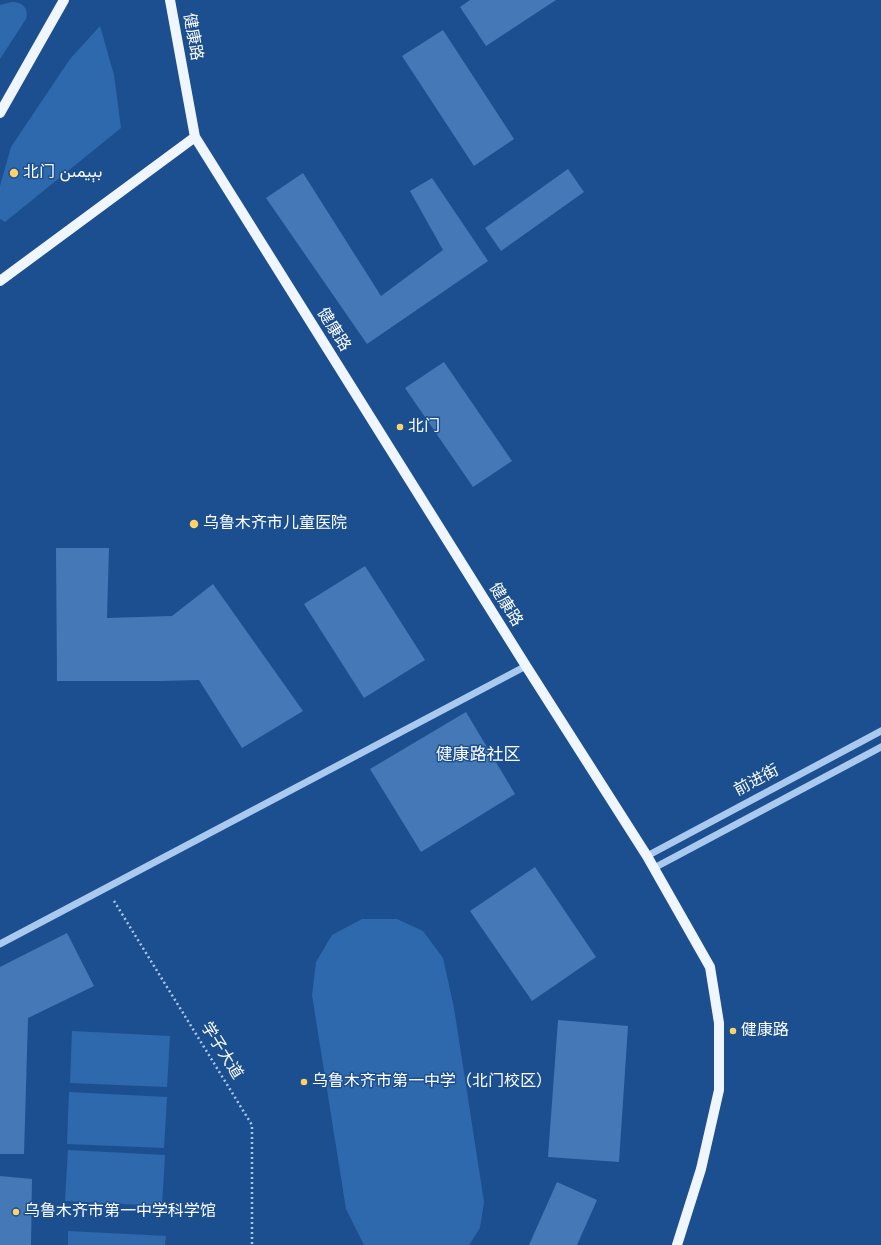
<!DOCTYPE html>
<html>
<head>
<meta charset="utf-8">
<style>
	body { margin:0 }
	canvas { display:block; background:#1b4f8f }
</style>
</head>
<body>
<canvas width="881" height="1245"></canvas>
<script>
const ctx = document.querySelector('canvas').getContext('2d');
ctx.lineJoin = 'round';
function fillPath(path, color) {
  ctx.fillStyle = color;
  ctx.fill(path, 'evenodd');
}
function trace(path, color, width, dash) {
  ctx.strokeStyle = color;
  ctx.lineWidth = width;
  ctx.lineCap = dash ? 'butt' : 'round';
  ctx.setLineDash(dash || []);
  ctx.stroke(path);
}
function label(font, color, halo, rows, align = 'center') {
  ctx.font = font + ' Jost,Vazirmatn,"Noto Sans SC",sans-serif';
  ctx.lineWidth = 3;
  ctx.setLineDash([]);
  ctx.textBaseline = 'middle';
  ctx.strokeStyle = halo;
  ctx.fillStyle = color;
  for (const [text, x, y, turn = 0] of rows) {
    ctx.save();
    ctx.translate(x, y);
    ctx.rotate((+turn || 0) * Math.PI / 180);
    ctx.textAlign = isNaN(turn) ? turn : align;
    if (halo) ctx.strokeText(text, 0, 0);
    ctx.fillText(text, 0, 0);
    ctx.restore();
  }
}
const green = new Path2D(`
	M12,2c11,0 17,7 14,17l-26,40v-54z
	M100,26l14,49 7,53 -116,94 -5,-3v-33l11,-39 59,-88z
	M362,919h35l26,12 20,27 11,50 30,194 -4,26 -11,17h-105l-18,-36 -34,-214 4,-33 16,-27z
	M72,1031l98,5 -3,51 -97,-4z
	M69,1092l98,5 -3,51 -97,-4z
	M68,1150l97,5 -3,51 -97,-5z
	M68,1231l98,5 -1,9h-97z`);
const building = new Path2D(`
	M470,0h86l-70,46 -26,-39z
	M443,30l71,109 -40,27 -72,-110z
	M568,169l16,23 -83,59 -16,-23z
	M303,173l78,123 62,-46 -33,-59 22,-13 56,83 -121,83 -101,-146z
	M444,362l68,99 -39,26 -68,-99z
	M56,548h53l-2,70 65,-2 41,-32 90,127 -61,37 -43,-68 -38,1h-104z
	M365,566l60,94 -61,38 -60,-94z
	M466,712l49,82 -94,58 -51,-83z
	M535,867l61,90 -64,44 -62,-90z
	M67,933l27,53 -66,32 -4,136h-24v-187z
	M558,1020l70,6 -9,136 -71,-5z
	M0,1176l32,3 -1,66h-31z
	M557,1182l40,18 -20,45h-48z`);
const path = new Path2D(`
	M114,901l138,224v120`);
const minor = new Path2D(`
	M647,856l234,-125
	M654,868l227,-121
	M0,944l526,-278`);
const major = new Path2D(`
	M170,0l25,137 331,529 121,190 63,111 9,56v67l-18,79 -24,76
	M0,113l64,-113
	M0,281l195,-144`);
const markers = [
	[14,173,5,"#ffd166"],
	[400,427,4,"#ffd166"],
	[194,524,5,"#ffd166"],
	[733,1031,4,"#ffd166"],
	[304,1082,4,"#ffd166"],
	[16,1212,4,"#ffd166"]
];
const streetNames = [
	["健康路",192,37,80],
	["健康路",333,330,58],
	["健康路",505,605,58],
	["前进街",757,781,-28],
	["学子大道",221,1051,58]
];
const poiNames = [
	["北门 بېيمىن",23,173],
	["北门",408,427],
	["乌鲁木齐市儿童医院",203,524],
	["健康路",741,1031],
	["乌鲁木齐市第一中学（北门校区）",312,1082],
	["乌鲁木齐市第一中学科学馆",24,1212]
];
const neighbourhoodNames = [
	["健康路社区",478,756]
];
fillPath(green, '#2e69ad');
fillPath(building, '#4478b7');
trace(path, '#a9c9ee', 2.5, [2, 3]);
trace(minor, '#a9c9ee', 7);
trace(major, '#f0f6ff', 10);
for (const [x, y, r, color] of markers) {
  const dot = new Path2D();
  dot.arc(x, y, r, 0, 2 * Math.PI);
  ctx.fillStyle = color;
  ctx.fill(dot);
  trace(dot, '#1b4f8f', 1.5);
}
label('16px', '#fff', '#1b4f8f', streetNames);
label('16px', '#fff', '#1b4f8f', poiNames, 'left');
label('17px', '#fff', '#1b4f8f', neighbourhoodNames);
</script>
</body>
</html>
